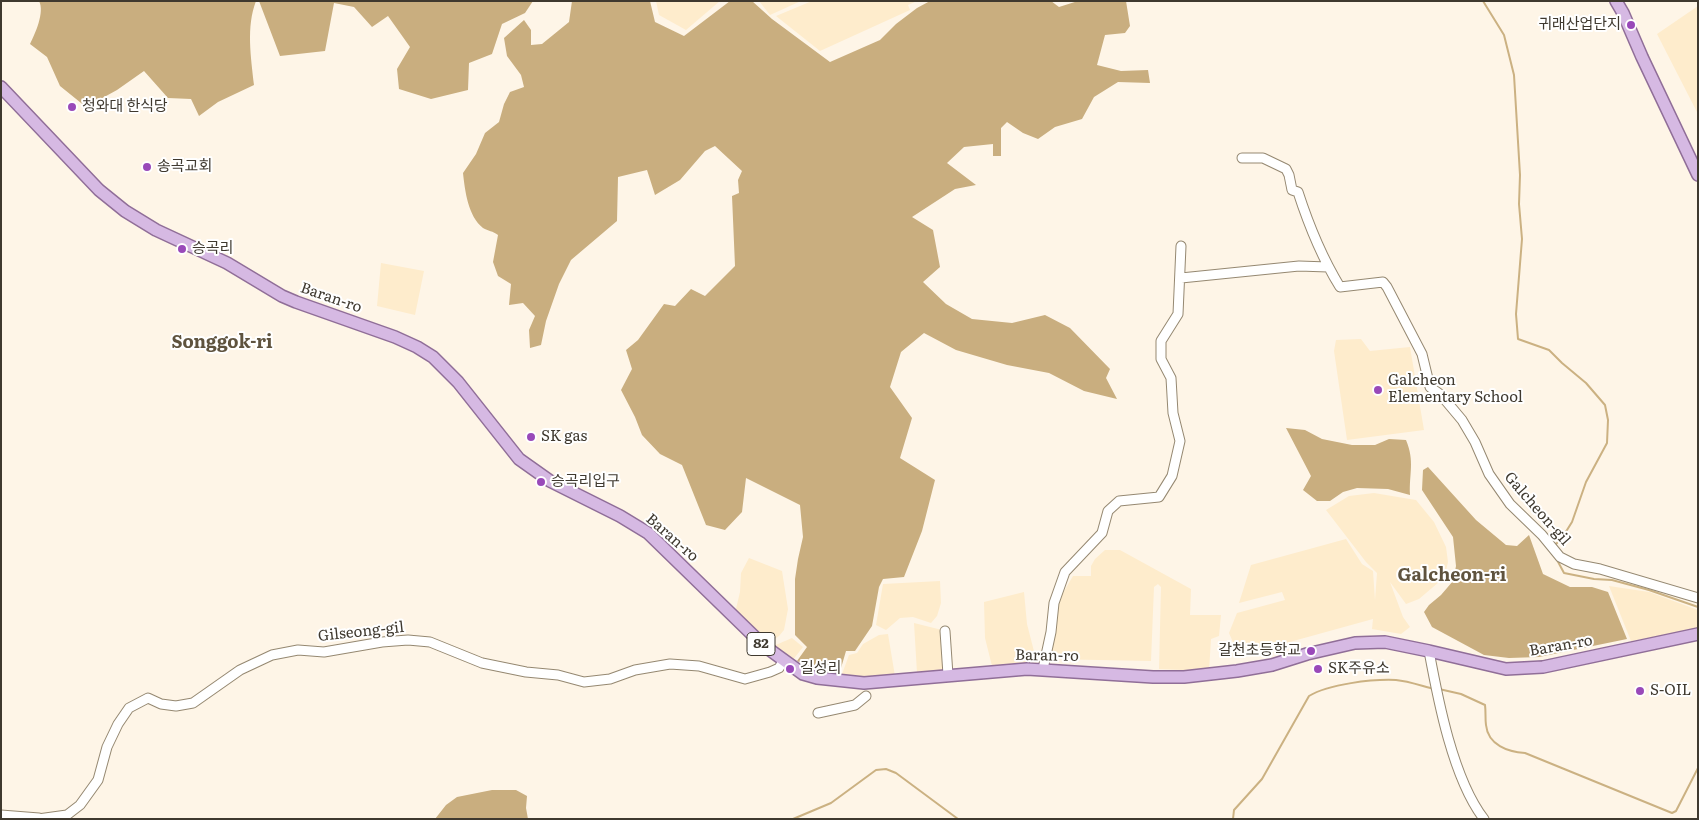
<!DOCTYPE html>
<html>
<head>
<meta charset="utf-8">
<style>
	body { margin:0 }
	#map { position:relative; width:1699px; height:820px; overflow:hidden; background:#fef5e7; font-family:Literata,serif }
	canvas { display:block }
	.frame { position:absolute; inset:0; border:2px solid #3f392f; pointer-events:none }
</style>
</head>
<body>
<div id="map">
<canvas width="1699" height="820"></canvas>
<div class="frame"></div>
</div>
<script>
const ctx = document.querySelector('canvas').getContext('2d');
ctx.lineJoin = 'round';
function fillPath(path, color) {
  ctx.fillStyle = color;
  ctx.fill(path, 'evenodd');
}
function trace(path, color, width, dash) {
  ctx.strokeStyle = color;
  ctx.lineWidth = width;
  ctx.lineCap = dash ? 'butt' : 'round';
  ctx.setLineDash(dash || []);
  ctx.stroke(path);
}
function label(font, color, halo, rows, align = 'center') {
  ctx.font = font + ' Literata,"Noto Sans KR",serif';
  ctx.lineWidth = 4;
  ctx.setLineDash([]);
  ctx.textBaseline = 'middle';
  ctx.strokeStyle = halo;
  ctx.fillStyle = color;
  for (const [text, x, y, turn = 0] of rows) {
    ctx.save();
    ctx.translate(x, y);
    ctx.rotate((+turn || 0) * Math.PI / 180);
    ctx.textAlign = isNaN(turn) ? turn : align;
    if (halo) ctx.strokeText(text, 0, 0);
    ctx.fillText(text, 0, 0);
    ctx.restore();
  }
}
const built = new Path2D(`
	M656,1h64l-34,29 -27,-15z
	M759,1h42l-31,14z
	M812,1h105l-9,4 2,5 -90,41 -44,-35z
	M1698,6v108l-41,-80z
	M381,263l43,8 -9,44 -38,-9z
	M1361,339l9,12 40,-4 14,83 -77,10 -13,-89 2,-11z
	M1374,493l42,7 18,22 12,25 2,15 -3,13 -6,7 -20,17 -13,5 -16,-22 13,35 7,10 -9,7 -29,-5 1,-10 -134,37 -10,-23 8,-20 48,-13 -3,-8 -43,11 12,-38 95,-26 16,25 11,7 2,29 2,-27 -11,-11 -40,-52 23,-14z
	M1105,550h15l71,39 -1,26h31l-2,21 -8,3 -2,32 -50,-2 2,-82 -3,-3 -4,3 -3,74 -104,-2 13,-61 13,-22h18v-10l4,-7z
	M749,558l33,13 6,38 -4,21 -5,6 -9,6 -7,2 -28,-31 5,-21 1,-19z
	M940,581l1,22 -4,13 -6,7 -18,-6 -13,1 -14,12 -10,-5 7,-41z
	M1609,586l40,6 49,18v19l-67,12z
	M1024,592l3,32 10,39 -45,3 -7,-28 -1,-36z
	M914,623l28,7v41l-25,2z
	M888,634l7,42 -30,2 -24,-1 8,-22 8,-2 6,-9 16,-9z
	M792,638l11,9 -11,14 -21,-14z`);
const forest = new Path2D(`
	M39,1h217c-10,26 -5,56 -2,84l-36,17 -19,14 -8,-17 -23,-1 -24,-27 -27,19 -31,17 -26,-21 -13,-29 -17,-13c5,-10 15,-32 9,-43z
	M259,1h274l-8,12 -23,11 -10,30 -23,9 -1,27 -37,9 -32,-10 -2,-20 13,-22 -22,-31 -16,11 -18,-20 -20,-4 -9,48 -45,5z
	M572,1h78l5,21 29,14 46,-35h22l20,18 58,43 50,-22 16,-16 21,-16 13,-7h121l8,6 19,-6h48l4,25 -5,7 -20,2 -8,30 24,6 27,-1 2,13 -32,-1 -24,15 -12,22 -27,8 -17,12 -15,-6 -16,-11 -6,6v28h-8v-12l-29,3 -17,16 29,22 -21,4 -43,28 21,13 7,37 -17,15 23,22 26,15 40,4 33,-8 25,13 40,41 -4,9 11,21 -33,-8 -35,-18 -42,-8 -51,-15 -32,-17 -23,19 -11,35 22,31 -12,40 35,22 -13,51 -18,46 -21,2 -4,8 -7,39 -17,25h-9l-7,24 -17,-2 -25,-12 10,-14 -12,-12v-56l3,-20 5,-22 -3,-32 -54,-27 -4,34 -17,18 -19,-5 -24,-60 -22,-11 -18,-19 -7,-18 -14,-27 11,-21 -6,-19 12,-10 26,-36 11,2 16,-17 14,7 30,-30 -3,-70 7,-3 -1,-13 4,-9 -27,-25 -10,5 -25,29 -25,15 -8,-25 -29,7 -1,44 -46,39 -12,24 -13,37 -5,24 -11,3 -1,-18 6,-14 -12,-13 -14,2 2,-21 -13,-8 -5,-14 5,-27c-5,-4 -10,-4 -15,-7 -15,-12 -18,-37 -20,-55l13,-19 9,-21 14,-11 5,-18 6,-12 14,-5 -3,-12 -14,-19 -3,-18 20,-18 7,10v15l11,-1 27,-22z
	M1286,428l19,2 17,9 30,6h23l14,-6 17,1c9,22 3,33 4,55l-22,-6 -31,-1 -14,4 -13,9h-13l-14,-11 8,-14z
	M1428,467l48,53 30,25 11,1 12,-11 14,39 27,13h22l16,5 19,47 -88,18 -30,1 -25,-3 -52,-28 -8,-15 5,-7 12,-10 12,-14 3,-15 -3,-29 -31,-47 1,-20z
	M492,790h24l11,6 -1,12 2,11h-93l11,-14 11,-8z`);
const stream = new Path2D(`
	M1483,1l21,34 10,40 6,100 -1,29 3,35 -6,75 2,25 31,11 13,13 24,20 19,22 3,15 -1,23 -21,39 -14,40 -10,16 -8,8
	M1556,558l8,15 30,6 18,1 37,10 49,17
	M1439,689l22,5 24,11c1,7 0,13 1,20 2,20 22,27 39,28l147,60 4,-2 22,-43
	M793,819l38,-16 45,-33 10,-1 10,4 62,46
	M1233,819l1,-9 28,-31 47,-83c20,-12 63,-17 87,-16 12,1 26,6 38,9`);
const minor = new Path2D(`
	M1242,158h21l23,11 3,6 3,15 6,2c11,34 23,64 42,95l43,-5 4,5 35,67 8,33 11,8 21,25 13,22 14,32 21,30 32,31 18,22 14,7 26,5 98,29
	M1181,278l118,-12 29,1
	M945,631l3,44
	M1429,651c9,49 24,128 55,168
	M1043,669l8,-37 3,-29 11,-31 37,-39 6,-22 11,-10 40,-4 13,-21 8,-35 -7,-28 -2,-35 -10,-19v-18l17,-27 3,-68
	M818,713l37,-8 11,-9
	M1,815l38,3
	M38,819l29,-4 13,-10 18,-25 9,-33 11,-23 11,-16 19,-10 13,6 15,2 17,-3 47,-33 32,-15 26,-5 26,2 58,-10 26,-2 22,2 52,21 44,9 32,3 26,7 26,-3 25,-9 35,-6 29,2 46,13 25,-7 9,-4 5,-8`);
const major = new Path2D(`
	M1616,1l7,12 19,44 56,118
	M1,87l98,103 26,21 31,19 71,33 55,33 14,6 99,35 22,10 16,10 25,25 61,77 31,22 70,35 28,17 115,112 40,29 14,4 47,5 163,-14 126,8h31l53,-6 35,-6 35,-11 48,-11 30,-1 44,9 77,18 37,-2 155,-33`);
const markers = [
	[1631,25,5,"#9949b9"],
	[72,107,5,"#9949b9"],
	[147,167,5,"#9949b9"],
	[182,249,5,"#9949b9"],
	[1378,390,5,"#9949b9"],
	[531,437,5,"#9949b9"],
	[541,482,5,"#9949b9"],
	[1311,651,5,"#9949b9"],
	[790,669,5,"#9949b9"],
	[1318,669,5,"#9949b9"],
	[1640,691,5,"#9949b9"]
];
const shields = [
	[761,644,28]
];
const shieldNames = [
	["82",761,644]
];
const poiNames = [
	["귀래산업단지",1621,25,"right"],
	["청와대 한식당",82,107],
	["송곡교회",157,167],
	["승곡리",192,249],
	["Galcheon",1388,381],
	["Elementary School",1388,398],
	["SK gas",541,437],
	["승곡리입구",551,482],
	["갈천초등학교",1301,651,"right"],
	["길성리",800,669],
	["SK주유소",1328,669],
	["S-OIL",1650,691]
];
const streetNames = [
	["Baran-ro",331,298,19],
	["Galcheon-gil",1537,509,49],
	["Baran-ro",672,538,41],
	["Gilseong-gil",361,632,-6],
	["Baran-ro",1561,646,-10],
	["Baran-ro",1047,656,1]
];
const quarterNames = [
	["Songgok-ri",222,343],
	["Galcheon-ri",1452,576]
];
fillPath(built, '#feeccc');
fillPath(forest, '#c9ae7f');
trace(stream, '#cbb182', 2);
trace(minor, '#958871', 11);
trace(major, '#906e98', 14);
trace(minor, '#fff', 9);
trace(major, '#d6b9e3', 11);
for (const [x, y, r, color] of markers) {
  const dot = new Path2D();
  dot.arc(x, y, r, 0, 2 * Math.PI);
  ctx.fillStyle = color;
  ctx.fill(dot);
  trace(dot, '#fff', 2);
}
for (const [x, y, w] of shields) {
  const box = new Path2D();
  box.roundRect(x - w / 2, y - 11.5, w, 23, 4);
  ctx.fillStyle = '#fff';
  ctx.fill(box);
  trace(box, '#3f392f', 1);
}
label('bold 14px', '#3f392f', null, shieldNames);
label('15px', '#3f392f', '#fff', poiNames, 'left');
label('15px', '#3f392f', '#fff', streetNames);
label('bold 18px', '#5f533e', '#fff', quarterNames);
</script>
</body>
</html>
